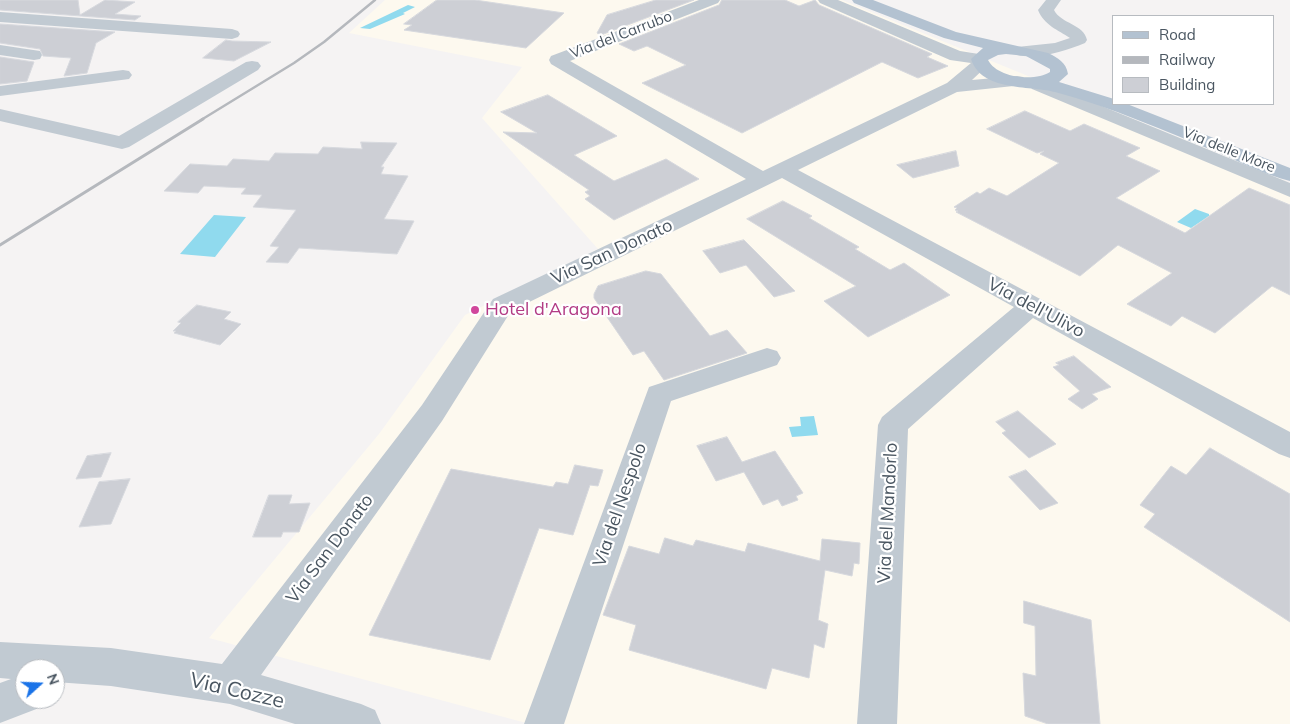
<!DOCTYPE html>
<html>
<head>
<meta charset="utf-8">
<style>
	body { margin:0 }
	#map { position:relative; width:1290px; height:724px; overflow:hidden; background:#f5f3f3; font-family:Mulish,sans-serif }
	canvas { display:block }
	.legend { position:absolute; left:1112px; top:15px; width:162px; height:90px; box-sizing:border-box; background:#fff; border:1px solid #b7bbc0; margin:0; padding:6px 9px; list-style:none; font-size:15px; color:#4a5661 }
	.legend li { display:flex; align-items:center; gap:10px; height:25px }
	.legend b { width:25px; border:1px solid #b7bbc0 }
	.north { position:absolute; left:15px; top:659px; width:50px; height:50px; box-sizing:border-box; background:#fff; border:1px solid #b7bbc0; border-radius:50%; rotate:70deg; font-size:14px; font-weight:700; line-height:20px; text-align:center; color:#4a5661 }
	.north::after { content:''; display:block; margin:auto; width:18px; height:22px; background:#1a73e8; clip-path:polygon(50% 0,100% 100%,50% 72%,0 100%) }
</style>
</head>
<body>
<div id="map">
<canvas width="1290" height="724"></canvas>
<ul class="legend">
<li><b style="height:6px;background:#b3c2d1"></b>Road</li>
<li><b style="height:6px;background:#b5b8bd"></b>Railway</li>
<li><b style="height:14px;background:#cdcfd5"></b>Building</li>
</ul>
<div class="north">N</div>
</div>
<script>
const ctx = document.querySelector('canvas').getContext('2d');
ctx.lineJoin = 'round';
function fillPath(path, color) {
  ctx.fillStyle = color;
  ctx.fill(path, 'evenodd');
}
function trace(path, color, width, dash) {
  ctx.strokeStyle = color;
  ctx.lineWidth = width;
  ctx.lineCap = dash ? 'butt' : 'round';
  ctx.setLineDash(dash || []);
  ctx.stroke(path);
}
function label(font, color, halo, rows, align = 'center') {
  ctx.font = font + ' Mulish,sans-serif';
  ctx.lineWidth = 4.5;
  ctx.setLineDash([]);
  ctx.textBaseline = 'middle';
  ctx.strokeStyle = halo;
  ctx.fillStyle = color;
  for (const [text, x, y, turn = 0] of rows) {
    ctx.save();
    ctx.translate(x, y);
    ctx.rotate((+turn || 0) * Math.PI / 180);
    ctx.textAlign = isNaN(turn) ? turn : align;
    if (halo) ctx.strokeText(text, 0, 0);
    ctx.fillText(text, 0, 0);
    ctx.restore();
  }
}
const commercial = new Path2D(`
	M385,0h457l448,183v541h-760l-321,-86 170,-204 86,-119 133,-66 -116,-131 40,-51 -173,-34z`);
const water = new Path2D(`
	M408,5l7,2 -12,6 2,1 -35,15 -10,-1z
	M1195,209l14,5v2l-18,12 -14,-6z
	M214,215l32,2 -31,40 -35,-3z
	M814,416l4,19 -26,2 -3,-10 12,-1 -1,-9z`);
const building = new Path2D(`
	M0,0h78l2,15 25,-15 30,2 -20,12 26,2 -6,4 -135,-10z
	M437,0h38l89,13 -38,35 -122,-18 8,-5 -8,-1z
	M656,0h38l-93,35 -4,-2 10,-18z
	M722,0h63l14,6 16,-6 4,5 113,49 -5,3 21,9 -30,12 -36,-16 -140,71 -100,-50 44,-18 -39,-19 -13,5 -15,-7 100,-39z
	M0,24l115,8 -19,11 -9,30 -23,3 7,-18 -28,-2 -3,-7 -40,-6z
	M226,40l6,1 39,1 -37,19 -31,-3z
	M0,57l34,5 -7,19 -27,3z
	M548,95l69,41 -43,19 40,26 52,-22 33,20 -85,41 -29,-21 5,-3 -5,-4 4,-2 -86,-58 34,1 -36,-21z
	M1025,111l45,20 14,-7 56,24 -14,8 34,15 -44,27 69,35 64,-45 41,17v90l-18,-9 -57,47 -33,-17 -11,10 -44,-22 45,-31 -54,-28 -38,31 -124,-64 2,-1 -3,-1 2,-2 -3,-1 23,-15 3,2 9,-6 18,8 52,-33 -19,-9 4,-3 -7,2 -50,-24z
	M361,142l36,1 -16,24h3l-3,7 27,2 -24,43 30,2 -17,33 -98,-6 -11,15 -22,-1 13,-15 -9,-1 26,-36 -43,-3 9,-12 -21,-1 5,-6 -42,-2 -6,7 -34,-2 26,-27 37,2 6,-7 36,2 6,-8 43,1 5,-7 39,2z
	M956,151l3,15 -46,12 -16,-13z
	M783,201l29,15 -3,2 50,29 -4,2 35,21 14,-7 46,32 -82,42 -44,-36 32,-15 -109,-67z
	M744,240l51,51 -21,6 -28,-32 -26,8 -17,-22z
	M646,271l15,3 49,62 17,-6 20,23 -83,27 -20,-29 -11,4 -39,-57v-4l4,-8z
	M197,305l34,7 -7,7 17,5 -21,21 -46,-12 2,-2h-3l8,-8 -3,-1z
	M1074,356l37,31 -19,7 6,5 -16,10 -14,-10 12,-8 -27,-24 6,-2 -3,-2z
	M1018,411l38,33 -27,14 -27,-25 4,-2 -10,-9z
	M727,437l15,25 33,-11 28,42 -7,3 2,4 -16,6 -4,-7 -15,6 -19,-33 -28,9 -19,-35z
	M1210,448l80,46v128l-146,-95 11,-13 -15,-9 31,-39 15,9z
	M111,453l-10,24 -25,2 11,-23z
	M575,465l28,5 -5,16 -8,-1 -17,50 -34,-7 -49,132 -121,-25 82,-166 102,18 3,-5 12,2z
	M1026,470l32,33 -18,7 -31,-33z
	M130,479l-19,45 -32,3 20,-45z
	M269,495h23l-3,9 21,-1 -11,29h-16l-2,5h-28z
	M665,538l28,8 3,-6 49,12 3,-9 72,18 2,-22 38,4 -1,21 -5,-1 -2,13 -27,-6 -7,50 10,4 -4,24 -10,-4 -5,34 -37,-10 -6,21 -137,-39 7,-25 -33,-10 26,-69 30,8z
	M1024,601l67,19 9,104h-52l-23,-8 -2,-43 13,3 -1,-50 -11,-3z`);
const minor = new Path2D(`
	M699,0h21l-2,3 -148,58 193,110 184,-88 24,-20 -21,-3 -130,-57 -2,-3h20l122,51 25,4 4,9 -17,16 45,-4 6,1 3,4 -3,4 -66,7 -159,78 492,262v26l-11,-4 -246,-136 -125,111 -11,295h-40l21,-299 4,-8 132,-110 -232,-129 -271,133 -69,110 -181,254 100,29 14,6 6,14h-86l-65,-20 -119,-18 -56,-4v-13h-30v30h17l-3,9 -39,15v-40l11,-4 -11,-1v-36l111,6 111,16 200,-259 71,-106 253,-120 -195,-115 -2,-4 2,-4z
	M1046,0h15l-7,10c7,14 30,14 33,30l-2,3c-20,8 -46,17 -68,12l-2,-4 2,-4 38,-4 15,-5c-12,-8 -26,-13 -32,-28z
	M0,12l232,17 6,2 2,3 -2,3 -6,2 -232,-17z
	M0,45l40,6 2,4 -2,4 -6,1 -34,-5z
	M252,61l6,1 3,4 -3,4 -129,77 -7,2 -122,-28v-12l119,27 127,-74z
	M123,70l6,1 3,4 -3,4 -129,17v-10z
	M1038,80l252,103v14l-258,-108 -3,-4 3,-4z
	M767,348l10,3 4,7 -4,7 -106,36 -107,323h-40l125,-337z`);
const major = new Path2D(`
	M852,0h21l83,32 92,21c10,5 18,9 20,21l-9,8 55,17v5h13l163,64v13c-24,-6 -48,-18 -71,-28 -54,-22 -108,-46 -164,-61 -27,-7 -73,0 -84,-33l12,-11 -39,-10 -90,-35zM1006,54l20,2 24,13v3c-15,10 -53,6 -62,-12l10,-5z`);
const railFar1 = new Path2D(`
	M201,120l93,-57 30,-21 51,-42`);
const rail = new Path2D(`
	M0,245l203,-126`);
const markers = [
	[475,310,5,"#d1479c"]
];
const farStreetnames = [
	["Via del Carrubo",621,35,-21],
	["Via delle More",1229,150,22]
];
const streetNames = [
	["Via San Donato",612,252,-25],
	["Via dell'Ulivo",1036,308,28],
	["Via del Nespolo",620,505,-71],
	["Via del Mandorlo",888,513,-87],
	["Via San Donato",330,549,-53]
];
const hotelNames = [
	["Hotel d'Aragona",485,310]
];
const nearStreetnames = [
	["Via Cozze",237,691,13]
];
fillPath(commercial, '#fdf9ef');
fillPath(water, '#90daee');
fillPath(building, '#cdcfd5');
trace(building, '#d7d9de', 1);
fillPath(minor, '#c1cad2');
fillPath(major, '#b3c2d1');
trace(railFar1, '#b5b8bd', 2.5);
trace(rail, '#b5b8bd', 3);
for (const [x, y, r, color] of markers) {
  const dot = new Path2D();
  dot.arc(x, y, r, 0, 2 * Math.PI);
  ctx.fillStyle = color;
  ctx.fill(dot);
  trace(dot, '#fff', 2);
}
label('15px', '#4a5661', '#fff', farStreetnames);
label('18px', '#4a5661', '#fff', streetNames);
label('18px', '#b23c85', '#fff', hotelNames, 'left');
label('21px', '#4a5661', '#fff', nearStreetnames);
</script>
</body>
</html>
